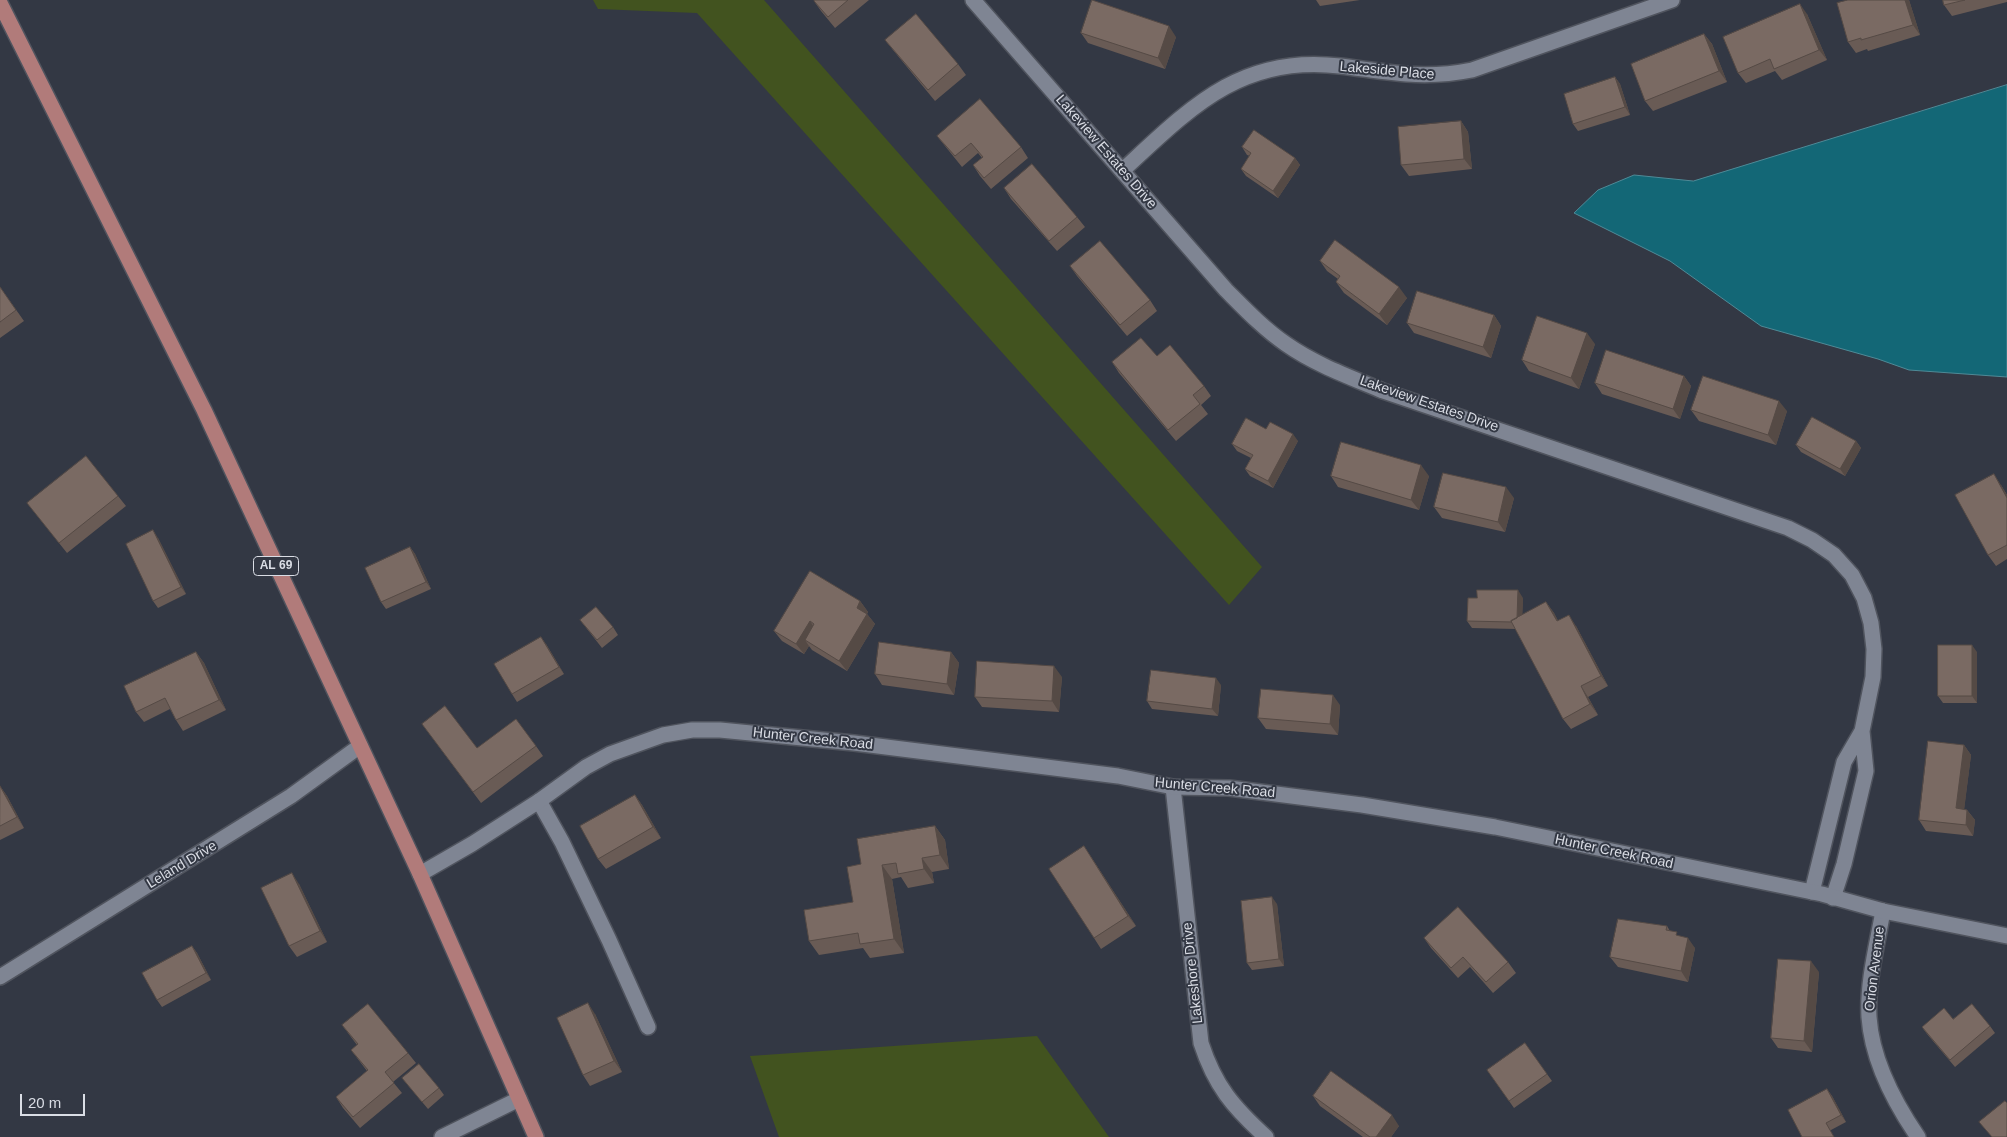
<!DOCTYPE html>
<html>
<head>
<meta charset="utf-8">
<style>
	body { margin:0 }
	#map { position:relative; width:2007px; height:1137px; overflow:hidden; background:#333844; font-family:Arial,sans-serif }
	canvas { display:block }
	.scale { position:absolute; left:20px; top:1094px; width:65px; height:22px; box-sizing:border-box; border:2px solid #dadde5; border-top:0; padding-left:6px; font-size:15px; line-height:18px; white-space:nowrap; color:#dadde5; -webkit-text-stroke:4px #333844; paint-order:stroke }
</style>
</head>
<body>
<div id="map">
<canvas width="2007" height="1137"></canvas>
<div class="scale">20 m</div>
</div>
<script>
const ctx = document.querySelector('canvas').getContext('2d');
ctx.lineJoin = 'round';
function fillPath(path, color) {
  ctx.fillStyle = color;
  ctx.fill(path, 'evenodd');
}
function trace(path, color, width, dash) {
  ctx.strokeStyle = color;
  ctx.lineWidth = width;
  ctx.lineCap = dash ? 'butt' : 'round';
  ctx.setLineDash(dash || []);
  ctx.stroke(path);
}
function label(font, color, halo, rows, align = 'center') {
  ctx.font = font + ' Arial,sans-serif';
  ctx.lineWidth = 4;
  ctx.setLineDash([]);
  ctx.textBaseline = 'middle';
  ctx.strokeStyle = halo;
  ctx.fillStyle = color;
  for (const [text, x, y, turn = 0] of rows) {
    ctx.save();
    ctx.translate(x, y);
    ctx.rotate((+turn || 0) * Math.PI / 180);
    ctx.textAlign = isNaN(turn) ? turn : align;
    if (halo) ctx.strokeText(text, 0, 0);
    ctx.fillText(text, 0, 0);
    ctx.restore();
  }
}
const green = new Path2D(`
	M593,0h171l498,567 -33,38 -532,-592 -99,-4z
	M1037,1036l72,101h-330l-29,-81z`);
const water = new Path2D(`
	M2007,85v292l-98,-7 -31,-11 -117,-33 -91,-65 -96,-48 24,-23 36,-15 59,6z`);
const street = new Path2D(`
	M973,0l253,290c19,19 38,39 60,54 30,21 64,33 97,47l405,137 24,12 22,15 18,20 12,23 7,25 3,26 -1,28 -11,54 4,40 -22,93 -11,34
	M1123,170c67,-62 118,-116 217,-104 49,6 82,14 132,4l200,-70
	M1173,787l28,256c14,43 32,64 65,94
	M539,801l23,41 47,98 39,87
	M1812,892l32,-130 18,-31
	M1883,911c-6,34 -16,71 -14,106 3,44 25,85 49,120
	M0,977l291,-181 69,-50
	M442,1137l77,-38`);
const secondary = new Path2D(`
	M420,874l52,-30 67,-43 47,-34 24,-13 53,-19 29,-5h28l134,13 264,33 55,11 56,1 133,17 133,22 327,67 61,17 124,25`);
const primary = new Path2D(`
	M0,3l204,407 216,464 116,263`);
const wall = new Path2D(`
	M815,0h54l-34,28 -14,-17 -7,-10z
	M1316,0h44l-40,6z
	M1848,0h61l11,35 -52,16 -1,-2 -11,4 -8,-11z
	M1943,0h64v2l-55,14 -8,-11z
	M1807,14l20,46 -45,20 -7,-9 -29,12 -8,-10z
	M1081,33l95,4 -11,32 -77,-26z
	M1704,34l8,10 15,38 -74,29 -8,-10z
	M885,40l73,24 8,11 -31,26 -42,-51z
	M1615,77l5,7 10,31 -52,16 -5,-7z
	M1461,121l7,11 4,37 -63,7 -8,-11z
	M937,136l84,11 7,11 -37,31 -11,-13 -7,-11 9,-7 -4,-5 -16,14 -17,-21z
	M1242,147l53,11 5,7 -22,33 -32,-22 -5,-7 9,-13 -3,-1z
	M1004,188l73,29 8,10 -28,24 -46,-52z
	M1320,261l87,37 -20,27 -43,-32 -8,-11 2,-3 -11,-8z
	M1070,266l80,34 7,11 -30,25 -50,-60z
	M0,287l24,34 -24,17z
	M1494,315l7,11 -10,32 -77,-25 -7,-10z
	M1595,344l-16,45 -50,-18 -7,-11z
	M1157,356l47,30 7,10 -10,9 7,9 -32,27 -57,-68 -7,-11z
	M1684,376l7,10 -11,33 -78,-25 -7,-11z
	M1691,410l96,1 -11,34 -77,-24z
	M1266,429l32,12 -25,47 -23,-12 -5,-7 6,-11 -14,-7 -5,-7z
	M1856,441l5,7 -16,28 -44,-24 -5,-7z
	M1331,476h98l-10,34 -81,-23z
	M2001,485l6,10v64l-11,7 -8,-11z
	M118,496l8,10 -59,47 -40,-50z
	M1514,498l-9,34 -63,-14 -8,-11z
	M158,538l28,56 -28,14 -5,-7z
	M410,547l5,7 16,35 -45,20 -5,-7z
	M1523,598l-1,17 24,-13 8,11 4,8 18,5 32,60 -20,11 10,18 -27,14 -8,-10 -47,-90 -44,-1 -5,-7z
	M860,601l8,11 -1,2 8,10 -28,47 -35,-21 -3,-4 -5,8 -22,-13 -8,-10z
	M580,620l33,7 5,8 -16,13z
	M546,644l18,30 -47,28 -5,-8z
	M196,652l8,11 22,47 -43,21 -7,-11 -6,-11 -26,13 -8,-10z
	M951,652l8,11 -5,32 -72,-10 -7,-11z
	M1977,652v51h-34l-5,-7z
	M1062,677l-3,35 -77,-5 -7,-10z
	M1221,685l-3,31 -66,-7 -5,-8z
	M1340,705l-2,30 -72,-6 -8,-11z
	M422,724l55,24 59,-2 7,10 -62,47z
	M1964,745l7,10 -7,54 3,1 8,10 -2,16 -47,-5 -7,-11z
	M0,786l7,10 17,32 -24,12z
	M635,795l7,10 19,33 -55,31 -8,-10z
	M935,826l10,14 4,29 -17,3 2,11 -26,5 -7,-11 -9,2 12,74 -34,5 -7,-10 -44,7 -10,-14 44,-39 8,-38z
	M1084,846l52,80 -35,23 -7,-11z
	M299,884l28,58 -30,15 -8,-11z
	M1277,904l7,62 -32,4 -5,-7z
	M1667,926l3,5 25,17 -7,34 -70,-15 -8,-10z
	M1424,938l84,24 8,11 -23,20 -23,-26 -12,11 -27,-30z
	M192,946l5,7 14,27 -49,27 -5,-7z
	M1819,972l-7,80 -34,-4 -7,-10z
	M595,1014l27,58 -32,14 -7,-11z
	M1953,1019l37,7 5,7 -40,34 -28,-33 -5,-7z
	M342,1025l66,28 8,10 -23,19 9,11 -42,35 -17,-20 -7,-11 31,-26 -16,-21 6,-5z
	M1487,1070l60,4 5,7 -38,27z
	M402,1078l37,10 5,7 -16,14z
	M1827,1089l5,7 14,26 -15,8 -29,7z
	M1313,1096l86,30 -8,11h-28l-43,-31z`);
const shadedWall = new Path2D(`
	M1905,0h4l11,35 -7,-10z
	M1800,4l7,10 20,46 -8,-10z
	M1169,26l7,11 -11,32 -7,-11z
	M1704,34l8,10 15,38 -8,-11z
	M1615,77l5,7 10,31 -5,-8z
	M1461,121l7,11 4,37 -8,-10z
	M1295,158l5,7 -22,33 -5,-7z
	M1399,287l8,11 -20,27 -8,-11z
	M1494,315l7,11 -10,32 -8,-11z
	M1587,333l8,11 -16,45 -8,-11z
	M1684,376l7,10 -11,33 -7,-10z
	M1779,401l8,10 -11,34 -8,-10z
	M1293,434l5,7 -25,47 -5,-7z
	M1856,441l5,7 -16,28 -5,-7z
	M1421,465l8,11 -10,34 -8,-10z
	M1994,474l7,11 6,10v3z
	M1506,487l8,11 -9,34 -7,-10z
	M153,530l5,8 28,56 -5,-7z
	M410,547l5,7 16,35 -5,-7z
	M1518,590l5,8 -1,31 -5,-7z
	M860,601l8,11 -4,6 -7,-10z
	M1546,602l8,11 10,19 -7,-11z
	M867,614l8,10 -28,47 -8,-10z
	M1569,615l7,11 32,60 -7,-10z
	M810,621l7,11 -12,8 4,6 -5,8 -8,-10z
	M541,637l5,7 18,30 -5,-7z
	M1972,645l5,7v51l-5,-7z
	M196,652l8,11 22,47 -7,-10z
	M951,652l8,11 -5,32 -7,-11z
	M1054,666l8,11 -3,35 -7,-11z
	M1216,678l5,7 -3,31 -6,-7z
	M1581,686l7,11 10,18 -8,-11z
	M1333,695l7,10 -2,30 -8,-11z
	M1964,745l7,10 -8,64 -7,-11z
	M0,786l7,10 17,32 -7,-11z
	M635,795l7,10 19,33 -8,-11z
	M1967,810l8,10 -2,16 -7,-11z
	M935,826l10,14 4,29 -9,-14z
	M1084,846l7,11 45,69 -8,-10z
	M922,858l10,14 2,11 -10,-14z
	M882,865l10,14 12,74 -10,-14z
	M292,873l7,11 28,58 -7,-11z
	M1272,897l5,7 7,62 -5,-7z
	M1688,938l7,10 -7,34 -7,-11z
	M192,946l5,7 14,27 -5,-7z
	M1811,961l8,11 -7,80 -8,-11z
	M588,1003l7,11 27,58 -8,-11z
	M1827,1089l5,7 14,26 -5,-7z
	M1392,1115l7,11 -8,11h-15z`);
const building = new Path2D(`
	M815,0h33l-20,17 -14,-16z
	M1092,0l77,26 -11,32 -77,-25z
	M1848,0h57l8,25 -52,15v-2l-13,4 -11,-39z
	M1943,0h22l-21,5z
	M1800,4l19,46 -45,19 -4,-10 -32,14 -15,-36z
	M916,14l42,50 -30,26 -43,-50z
	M1704,34l15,37 -74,30 -14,-37z
	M1615,77l10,30 -52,17 -9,-30z
	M980,99l41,48 -37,31 -11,-13 10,-8 -12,-14 -16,13 -18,-20z
	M1461,121l3,38 -63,6 -3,-38z
	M1254,130l41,28 -22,33 -32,-22 10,-16 -9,-6z
	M1032,164l45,53 -28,24 -45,-53z
	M1335,240l64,47 -20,27 -43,-32 4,-6 -20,-15z
	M1100,241l50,59 -30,25 -50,-59z
	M0,287l16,23 -16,12z
	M1417,291l77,24 -11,32 -76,-24z
	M1537,316l50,17 -16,45 -49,-18z
	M1141,338l16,18 13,-11 34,41 -11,9 7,9 -32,26 -56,-68z
	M1606,350l78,26 -11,33 -78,-26z
	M1703,376l76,25 -11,34 -77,-25z
	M1812,417l44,24 -16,28 -44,-24z
	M1246,418l20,11 4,-7 23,12 -25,47 -23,-12 8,-14 -21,-11z
	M1341,442l80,23 -10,35 -80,-24z
	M86,456l32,40 -59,47 -32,-40z
	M1443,473l63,14 -8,35 -64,-15z
	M1994,474l13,24v47l-19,10 -33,-60z
	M153,530l28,57 -28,14 -27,-57z
	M410,547l16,35 -45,20 -16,-34z
	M810,571l50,30 -3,7 10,6 -28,47 -34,-21 9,-16 -4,-3 -14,23 -22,-13z
	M1477,590h41l-1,28 -6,3 1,1 -45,-1 1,-23h9z
	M1546,602l11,19 12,-6 32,61 -20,10 9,18 -27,15 -52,-98z
	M596,607l17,20 -16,13 -17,-20z
	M541,637l18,30 -47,27 -18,-30z
	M879,642l72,10 -4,32 -72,-10z
	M1938,645h34v51h-34z
	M196,652l23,48 -43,20 -11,-22 -29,14 -12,-26z
	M977,661l77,5 -2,35 -77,-4z
	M1151,670l65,8 -4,31 -65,-8z
	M1261,689l72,6 -3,29 -72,-6z
	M445,706l32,42 39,-29 20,27 -63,46 -51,-68z
	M1928,741l36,4 -8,63 11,2 -1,15 -47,-5z
	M0,786l17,31 -17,9z
	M635,795l18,32 -55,32 -18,-33z
	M935,826l5,29 -18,3 2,11 -26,5 -2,-11 -14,2 12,74 -34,5 -2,-11 -49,8 -5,-31 49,-8 -6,-35 14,-3 -4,-25z
	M1084,846l44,70 -34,22 -45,-69z
	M292,873l28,58 -31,15 -28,-58z
	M1272,897l7,62 -32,4 -6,-62z
	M1458,907l50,55 -22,20 -23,-25 -12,11 -27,-30z
	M1618,919l49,7 -1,4 11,2 -1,3 12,3 -7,33 -71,-14z
	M192,946l14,27 -49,27 -15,-27z
	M1778,959l33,2 -7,80 -33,-3z
	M588,1003l26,58 -31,14 -26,-57z
	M368,1004l40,49 -23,19 9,11 -41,34 -17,-20 32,-27 -17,-20 7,-6 -16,-19z
	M1972,1004l18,22 -40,34 -28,-33 22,-19 9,11z
	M1525,1043l22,31 -38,27 -22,-31z
	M419,1064l20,24 -17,14 -20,-24z
	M1331,1071l61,44 -16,22h-6l-57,-41z
	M1827,1089l14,26 -15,8 8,14h-32l-14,-27z
	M2005,1101l2,2v34h-15l-13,-15z`);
const shields = [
	[276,566,45]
];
const shieldNames = [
	["AL 69",276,566]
];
const streetNames = [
	["Lakeside Place",1387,71,5],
	["Lakeview Estates Drive",1106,152,49],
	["Lakeview Estates Drive",1429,404,19],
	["Hunter Creek Road",813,739,6],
	["Hunter Creek Road",1215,788,5],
	["Hunter Creek Road",1614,852,12],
	["Leland Drive",182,865,-31],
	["Orion Avenue",1875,969,-83],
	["Lakeshore Drive",1193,973,-96]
];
fillPath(green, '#42531f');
fillPath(water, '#136776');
trace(water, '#4f8a97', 1);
trace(street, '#50545e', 18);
trace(secondary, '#50545e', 18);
trace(primary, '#50545e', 18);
trace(street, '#7f8593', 15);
trace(secondary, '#7f8593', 15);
trace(primary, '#b17b7a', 15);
fillPath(wall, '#695b55');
fillPath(shadedWall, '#554a45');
fillPath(building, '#7a6a63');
trace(building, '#554a45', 1);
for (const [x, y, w] of shields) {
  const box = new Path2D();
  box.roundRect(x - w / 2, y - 9.5, w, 19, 4);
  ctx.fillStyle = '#333844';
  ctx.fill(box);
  trace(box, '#dadde5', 1);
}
label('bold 12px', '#dadde5', null, shieldNames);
label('14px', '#dadde5', '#333844', streetNames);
</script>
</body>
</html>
